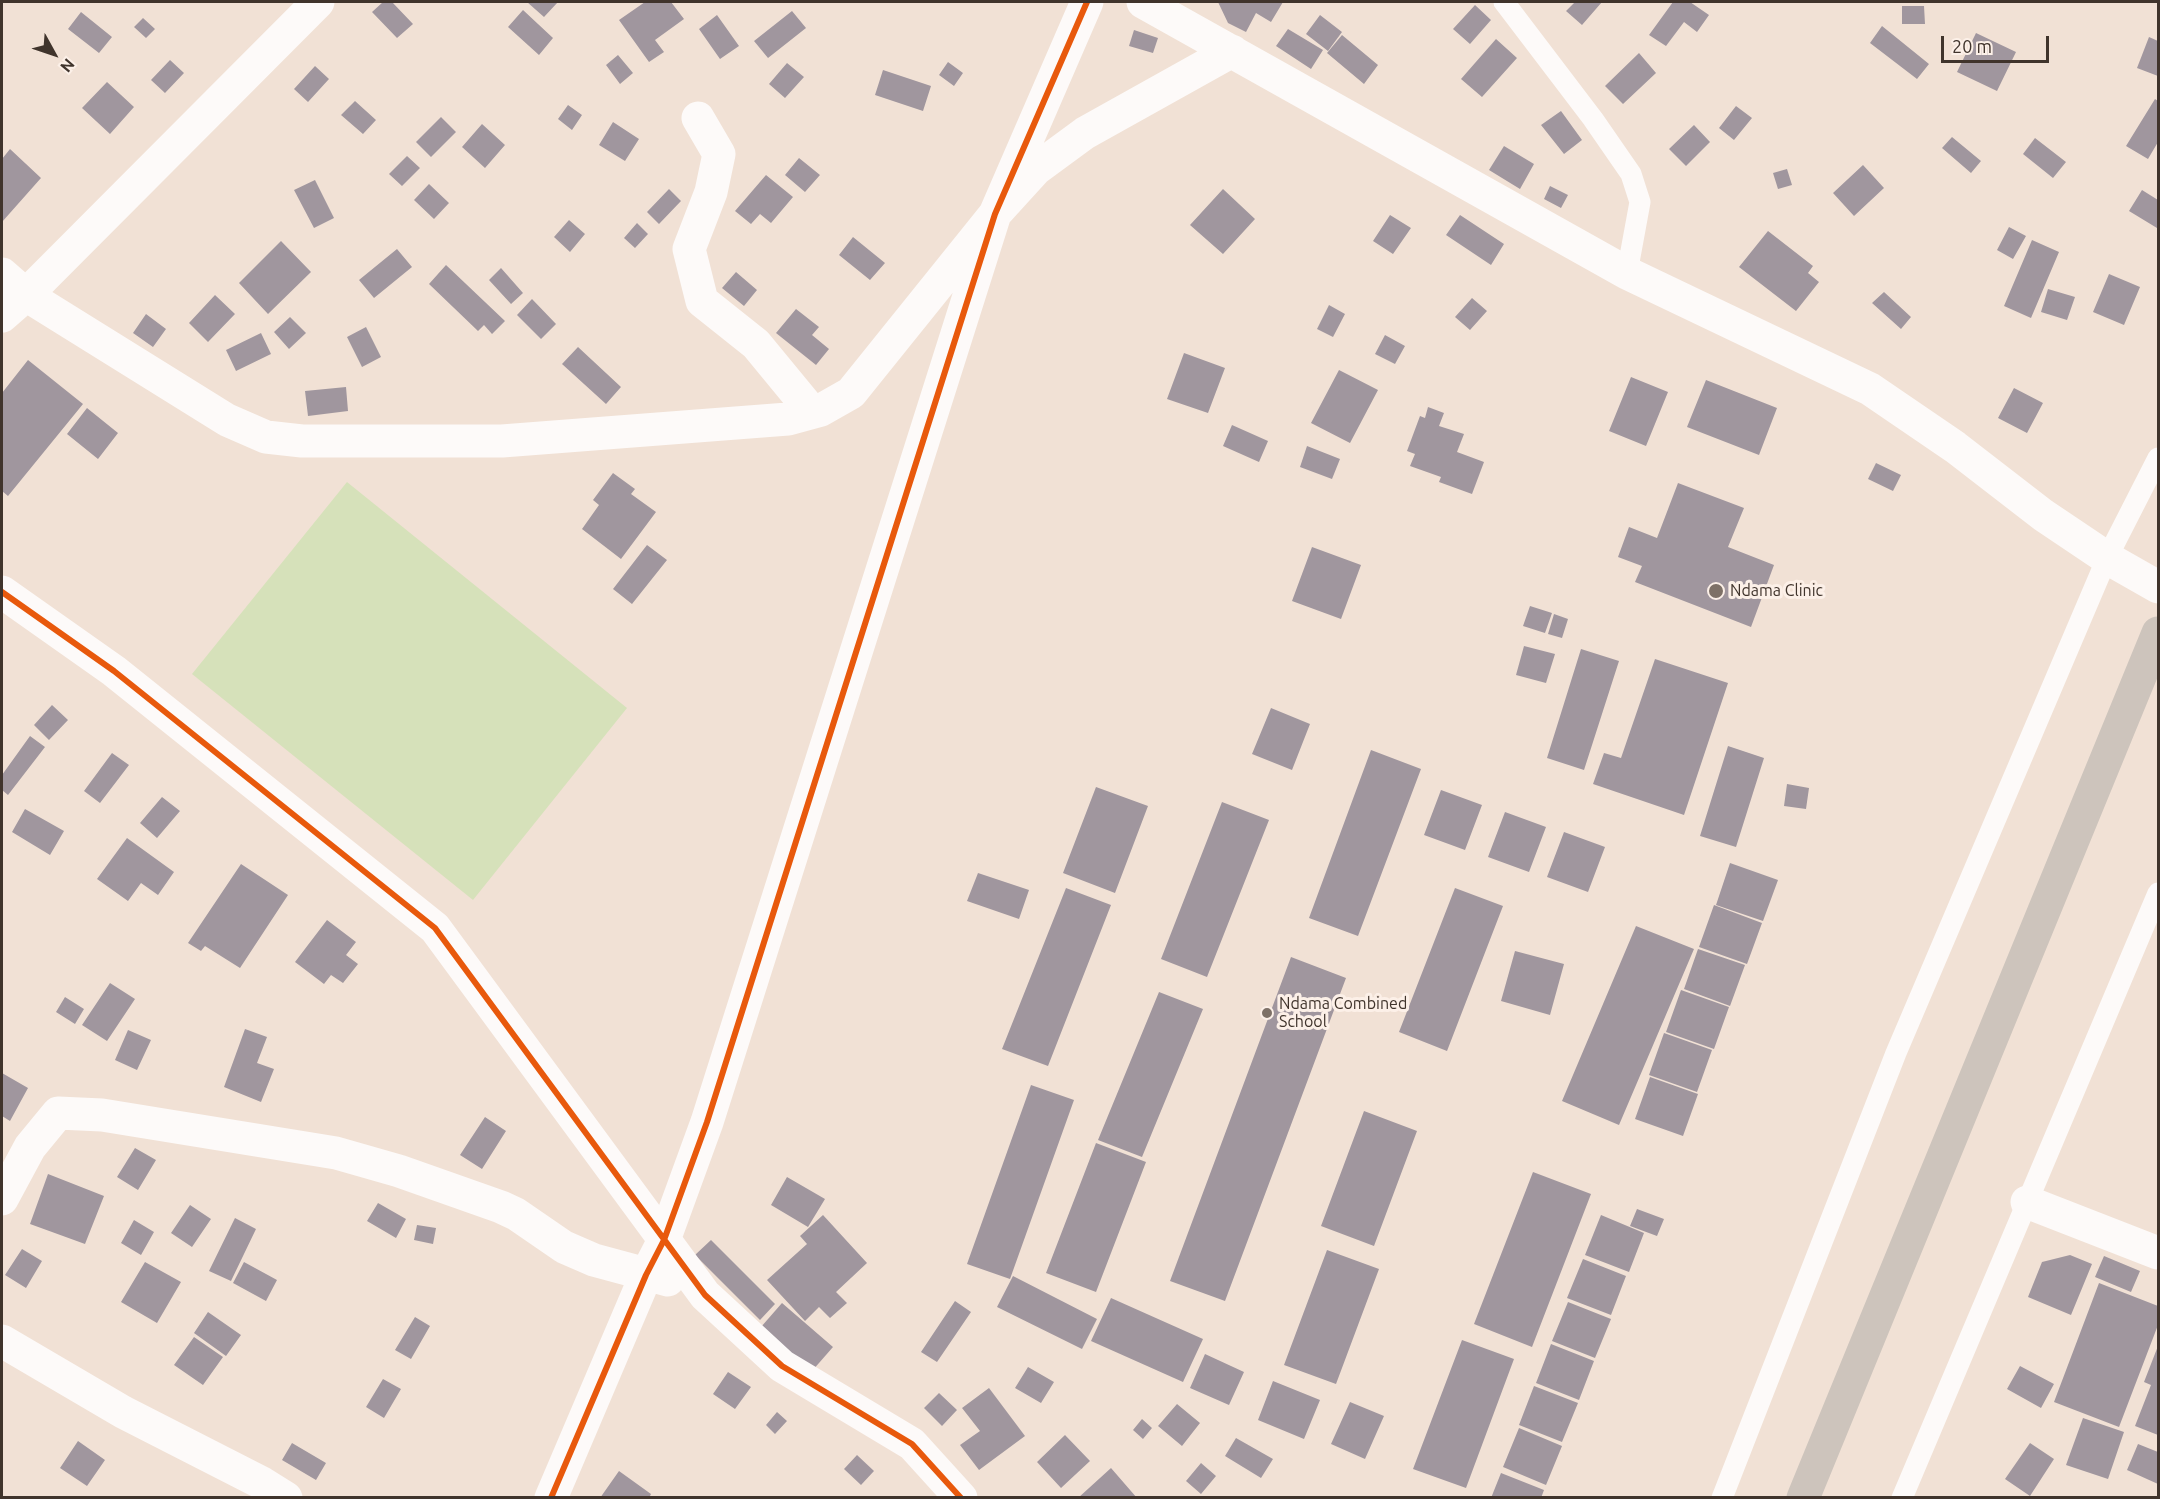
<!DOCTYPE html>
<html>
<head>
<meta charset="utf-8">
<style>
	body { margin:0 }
	#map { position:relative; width:2160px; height:1499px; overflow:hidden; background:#f1e1d5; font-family:Ubuntu,sans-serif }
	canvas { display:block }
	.frame { position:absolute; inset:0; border:3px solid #40342c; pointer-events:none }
	.north { position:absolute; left:24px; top:24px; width:60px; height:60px; -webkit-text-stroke:4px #fcf0e8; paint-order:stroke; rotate:130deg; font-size:16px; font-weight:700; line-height:24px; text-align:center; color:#40342c }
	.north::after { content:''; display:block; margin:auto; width:21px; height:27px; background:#40342c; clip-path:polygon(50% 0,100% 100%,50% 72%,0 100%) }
	.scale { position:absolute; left:1941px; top:36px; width:108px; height:27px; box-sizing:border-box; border:3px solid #40342c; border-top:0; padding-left:8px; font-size:18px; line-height:21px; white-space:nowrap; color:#40342c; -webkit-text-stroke:4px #fcf0e8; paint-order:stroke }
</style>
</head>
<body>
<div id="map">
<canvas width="2160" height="1499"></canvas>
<div class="frame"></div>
<div class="north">N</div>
<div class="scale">20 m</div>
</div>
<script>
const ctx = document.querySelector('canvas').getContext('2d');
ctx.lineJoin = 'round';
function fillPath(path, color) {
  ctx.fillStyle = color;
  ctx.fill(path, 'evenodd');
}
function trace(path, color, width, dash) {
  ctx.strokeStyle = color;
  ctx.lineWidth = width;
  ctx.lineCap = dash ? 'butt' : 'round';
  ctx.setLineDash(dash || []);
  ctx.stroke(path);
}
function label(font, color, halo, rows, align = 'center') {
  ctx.font = font + ' Ubuntu,sans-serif';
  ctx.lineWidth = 6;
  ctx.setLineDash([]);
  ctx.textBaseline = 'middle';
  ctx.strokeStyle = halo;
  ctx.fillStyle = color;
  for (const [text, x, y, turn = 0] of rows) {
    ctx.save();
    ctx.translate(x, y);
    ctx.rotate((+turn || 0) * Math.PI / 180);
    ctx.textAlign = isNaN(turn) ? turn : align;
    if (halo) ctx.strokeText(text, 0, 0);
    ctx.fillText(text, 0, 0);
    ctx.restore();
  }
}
const green = new Path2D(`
	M347,482l280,226 -154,192 -281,-226z`);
const building = new Path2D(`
	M383,2h9l21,22 -16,14 -25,-26z
	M527,2h31l-14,15z
	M645,2h26l13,17 -29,21 9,12 -15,10 -30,-42z
	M1218,2h65l-12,20 -15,-9 -10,19 -18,-9z
	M1575,2h27l-20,23 -16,-14z
	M1673,2h17l19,13 -12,17 -13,-10 -18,24 -17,-11z
	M1475,5l16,15 -21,24 -17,-15z
	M1902,6h22l1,18h-23z
	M523,10l30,28 -14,17 -31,-28z
	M792,11l14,17 -38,30 -14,-17z
	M81,12l31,25 -13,16 -31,-24z
	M717,15l22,31 -19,13 -21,-30z
	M1320,15l22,17 -14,19 -22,-17z
	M143,18l12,11 -9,9 -12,-11z
	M1882,26l47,38 -12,15 -47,-36z
	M1288,29l35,21 -12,19 -35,-23z
	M1134,30l24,8 -5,15 -24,-7z
	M1976,33l40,19 -19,39 -40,-19z
	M1342,35l36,30 -14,19 -37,-31z
	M2149,37l9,4v35l-21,-8z
	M1496,39l21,19 -35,39 -21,-18z
	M1639,53l17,20 -33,31 -18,-18z
	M618,55l15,18 -13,11 -14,-19z
	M170,60l14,13 -19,20 -14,-13z
	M948,62l15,11 -9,13 -15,-11z
	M787,63l17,14 -19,21 -16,-14z
	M315,66l14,13 -21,23 -14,-13z
	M883,70l48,16 -8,25 -48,-16z
	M107,82l27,25 -24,27 -28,-26z
	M2155,99l3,2v41l-10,17 -22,-13z
	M355,101l21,19 -13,14 -22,-19z
	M568,105l14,10 -10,15 -14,-11z
	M1736,106l16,12 -18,22 -15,-12z
	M1561,111l21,29 -18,14 -23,-29z
	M441,117l15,15 -25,25 -15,-15z
	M613,122l26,17 -14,22 -26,-16z
	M482,124l23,21 -20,23 -23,-21z
	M1694,125l16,17 -24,24 -17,-17z
	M1952,137l29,24 -10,12 -29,-25z
	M2035,138l31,24 -13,16 -30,-24z
	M1504,146l30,18 -14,25 -31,-19z
	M10,149l31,29 -39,44v-63z
	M407,156l13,12 -18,18 -13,-12z
	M799,158l21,17 -15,17 -20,-17z
	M1863,165l21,23 -30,28 -21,-23z
	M1787,169l5,16 -14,4 -5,-16z
	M766,175l27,22 -22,26 -11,-9 -9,10 -16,-13z
	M315,180l19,38 -20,10 -20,-38z
	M429,184l20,19 -15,16 -20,-19z
	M1550,186l18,9 -7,13 -17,-9z
	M669,189l12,12 -22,23 -12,-12z
	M1223,189l32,30 -32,35 -33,-29z
	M2142,190l16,10v25l-1,3 -28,-17z
	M1390,215l21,13 -18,26 -20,-13z
	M1460,215l44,29 -13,21 -45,-30z
	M569,220l16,14 -15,18 -16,-15z
	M637,223l11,11 -13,14 -11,-10z
	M2009,227l17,9 -13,23 -16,-9z
	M1768,231l45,35 -5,7 11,9 -23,29 -57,-44z
	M853,237l32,26 -15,17 -31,-25z
	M2032,240l27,12 -28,66 -27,-12z
	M281,241l30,31 -43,42 -29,-31z
	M397,249l15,18 -38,31 -15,-18z
	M446,265l59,56 -13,13 -8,-9 -6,6 -49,-47z
	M501,268l22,25 -12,11 -22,-24z
	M736,272l21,18 -13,16 -22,-18z
	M2109,274l31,13 -16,38 -31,-13z
	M2048,289l27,8 -8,23 -26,-8z
	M1884,292l27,25 -10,12 -29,-26z
	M215,295l20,19 -27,28 -19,-19z
	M1472,298l15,13 -17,19 -15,-13z
	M532,299l24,25 -15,15 -24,-24z
	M1329,305l16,9 -12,23 -16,-8z
	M796,309l23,18 -7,8 17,14 -13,16 -40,-32z
	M146,314l20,15 -13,18 -20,-14z
	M290,317l16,16 -17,16 -15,-17z
	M366,327l15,30 -19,10 -15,-30z
	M261,333l10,21 -35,17 -10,-21z
	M1385,335l20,11 -10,18 -20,-10z
	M578,347l43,40 -15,17 -44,-40z
	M1184,353l41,15 -17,45 -41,-14z
	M28,360l55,44 -75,92 -6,-5v-98z
	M1339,370l39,20 -28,53 -39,-20z
	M1631,377l37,15 -22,54 -37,-15z
	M1706,380l71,28 -18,47 -72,-28z
	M346,387l2,24 -40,5 -3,-25z
	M2014,388l29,15 -16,30 -29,-15z
	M1428,407l16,6 -5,13 25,8 -7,18 27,10 -12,32 -33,-12 2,-5 -31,-11 5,-12 -8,-3 13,-35 5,2z
	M87,408l31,25 -20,26 -31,-25z
	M1232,425l36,16 -9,21 -36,-16z
	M1307,446l33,13 -8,20 -32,-12z
	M1876,463l25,12 -8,16 -25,-12z
	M613,473l22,16 -4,5 25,18 -35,47 -39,-30 17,-24 -6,-5z
	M1678,483l66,25 -16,39 46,18 -23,62 -116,-45 7,-16 -24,-9 11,-30 28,11z
	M647,545l20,15 -35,44 -19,-15z
	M1312,547l49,18 -20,54 -49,-18z
	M1530,606l22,7 -7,20 -22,-7z
	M1554,614l14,5 -6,19 -14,-4z
	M1524,646l31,8 -9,29 -30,-8z
	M1581,649l38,12 -35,109 -37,-12z
	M1655,659l73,24 -44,132 -91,-31 11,-31 17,5z
	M52,705l16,15 -19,20 -15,-15z
	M1271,708l39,16 -18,46 -40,-16z
	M30,736l15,11 -37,48 -6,-5v-15z
	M1728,746l36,12 -28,89 -36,-11z
	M1371,750l50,19 -63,167 -49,-18z
	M112,753l17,12 -29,38 -16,-12z
	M1787,784l22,4 -3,21 -22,-3z
	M1096,787l52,19 -33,87 -52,-20z
	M1441,790l41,15 -17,45 -41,-15z
	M162,797l18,14 -23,27 -17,-15z
	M1222,802l47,18 -62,157 -46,-18z
	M25,809l39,22 -14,24 -38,-23z
	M1505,812l41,15 -17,45 -41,-15z
	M1564,832l41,15 -17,45 -41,-15z
	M127,838l47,34 -16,23 -17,-12 -13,18 -31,-22z
	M1730,863l48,17 -15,41 -47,-16z
	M241,864l47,31 -48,73 -35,-22 -4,5 -13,-8z
	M978,873l51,17 -10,29 -52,-18z
	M1066,888l45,17 -63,161 -46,-17z
	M1455,888l48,18 -56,145 -48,-19z
	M1714,905l48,18 -15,41 -48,-17z
	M327,920l29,22 -10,13 12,9 -15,19 -12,-8 -7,9 -29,-22z
	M1636,926l58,23 -75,176 -57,-24z
	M1698,949l47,16 -15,41 -46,-17z
	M1515,951l49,13 -14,51 -49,-14z
	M1291,957l55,21 -121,323 -55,-20z
	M110,983l25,16 -28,42 -25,-16z
	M1681,990l48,17 -15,42 -48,-17z
	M1159,992l44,17 -61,148 -44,-17z
	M65,997l19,12 -9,15 -19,-12z
	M245,1029l22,8 -10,26 17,6 -13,33 -37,-15z
	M128,1030l23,10 -14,30 -22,-10z
	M1664,1033l48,17 -15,42 -48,-17z
	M2,1073l26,15 -18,33 -8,-5z
	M1650,1077l48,17 -15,42 -48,-17z
	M1031,1085l43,15 -64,179 -43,-15z
	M1364,1111l53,20 -43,115 -53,-20z
	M485,1117l21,14 -24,38 -22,-14z
	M1096,1143l50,19 -50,130 -50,-19z
	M135,1148l21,12 -18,30 -21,-13z
	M1533,1172l58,22 -59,153 -58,-23z
	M48,1174l56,22 -19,48 -55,-20z
	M787,1177l38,22 -17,28 -37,-22z
	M378,1203l28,16 -10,19 -29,-17z
	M190,1205l21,14 -19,28 -21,-14z
	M1637,1209l27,10 -7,17 -27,-10z
	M823,1215l44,48 -31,29 11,11 -17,15 -11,-11 -14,14 -38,-41 40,-36 -7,-8z
	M1601,1215l43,18 -15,39 -44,-17z
	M235,1218l21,11 -25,52 -22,-10z
	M134,1220l20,12 -13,23 -20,-12z
	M417,1225l19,3 -3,16 -19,-4z
	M711,1240l64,64 -15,16 -65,-65z
	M22,1249l20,12 -16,27 -21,-13z
	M1327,1250l52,19 -43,115 -52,-19z
	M2070,1255l22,9 -21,51 -43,-18 14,-35z
	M2104,1256l36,15 -9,21 -36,-15z
	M1583,1259l43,17 -15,39 -44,-17z
	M145,1262l36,20 -24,41 -36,-21z
	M244,1262l33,18 -11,21 -33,-18z
	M1013,1276l84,43 -15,30 -85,-42z
	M2099,1283l59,23v19l-39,102 -65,-25z
	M1111,1298l92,41 -20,43 -92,-41z
	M955,1301l16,11 -34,50 -16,-10z
	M1568,1302l43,17 -16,39 -43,-17z
	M782,1303l51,44 -21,24 -51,-44z
	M208,1312l33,23 -15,21 -32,-23z
	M415,1317l15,9 -19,33 -16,-9z
	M194,1337l29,20 -20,28 -29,-20z
	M1462,1340l52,19 -48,129 -53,-19z
	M1551,1344l43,17 -15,39 -43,-17z
	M2158,1346v89l-23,-9 16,-41 -7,-3z
	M1205,1354l39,18 -15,33 -39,-17z
	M2020,1366l34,18 -13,24 -34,-19z
	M1028,1367l26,15 -13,21 -26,-15z
	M728,1372l23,15 -16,22 -22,-15z
	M383,1379l18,10 -17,29 -18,-11z
	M1273,1381l47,19 -16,39 -46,-19z
	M1534,1386l44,17 -16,39 -43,-17z
	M989,1388l36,48 -46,34 -19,-25 20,-14 -18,-23z
	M939,1393l18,17 -15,16 -18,-18z
	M1350,1402l34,14 -19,43 -34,-15z
	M1177,1404l23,19 -18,23 -24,-20z
	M777,1412l10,9 -12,13 -9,-9z
	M2083,1418l41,14 -16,47 -42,-14z
	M1142,1419l10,9 -9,11 -10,-9z
	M1519,1428l43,18 -16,39 -43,-18z
	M1065,1435l25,26 -29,27 -24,-26z
	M1236,1438l37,21 -12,19 -36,-22z
	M78,1441l27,19 -18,26 -27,-18z
	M292,1443l34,20 -10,17 -34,-20z
	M2030,1443l24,16 -24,37 -25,-17z
	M2138,1444l20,8v32l-31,-14z
	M857,1455l17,16 -13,14 -17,-16z
	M1201,1463l15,13 -15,18 -15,-13z
	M1111,1468l26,30h-59z
	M619,1471l32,23 -2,4h-49z
	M1501,1473l43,17 -3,8h-50z`);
const service = new Path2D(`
	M1504,2l89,117 38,55 9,28 -13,71
	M1722,1498l174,-445 211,-495 51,-100
	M1902,1498l256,-605`);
const minor = new Path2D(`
	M1143,2l484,271 243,116 85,58 88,68 64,43 51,29
	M698,118l21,36 -8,38 -22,57 13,52 54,43 56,68
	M2,274l24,21 201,125 39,17 36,4h200l286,-22 33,-9 30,-17 144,-179 41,-45 49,-36 147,-82
	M2,316l24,-21 292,-293
	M2,592l112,79 321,257 270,367 77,71 130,78 49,54
	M2,1199l28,-52 28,-34 44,2 234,38 63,18 102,36 15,7 48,33 30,13 74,20
	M2027,1202l131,51
	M2,1341l121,71 139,71 24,15
	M551,1498l95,-223 18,-35 43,-118 288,-908 92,-212`);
const trunk = new Path2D(`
	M1803,1498l355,-865`);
const cycleway = new Path2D(`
	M2,592l112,79 321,257 270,367 77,71 130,78 49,54
	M551,1498l95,-223 18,-35 43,-118 288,-908 92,-212`);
const markers = [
	[1716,591,8,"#7e7167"],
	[1267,1013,6,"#7e7167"]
];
const poiNames = [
	["Ndama Clinic",1730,591],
	["Ndama Combined",1279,1004],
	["School",1279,1022]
];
fillPath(green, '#d6e1ba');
fillPath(building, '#a0969e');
trace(service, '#fdfaf9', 21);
trace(minor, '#fdfaf9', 33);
trace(trunk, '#cdc4bc', 33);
trace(cycleway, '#e8590c', 6);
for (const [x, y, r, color] of markers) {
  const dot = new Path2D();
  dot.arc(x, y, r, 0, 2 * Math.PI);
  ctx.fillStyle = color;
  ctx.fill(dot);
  trace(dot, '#fcf0e8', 2);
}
label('16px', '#40342c', '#fcf0e8', poiNames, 'left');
</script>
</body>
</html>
